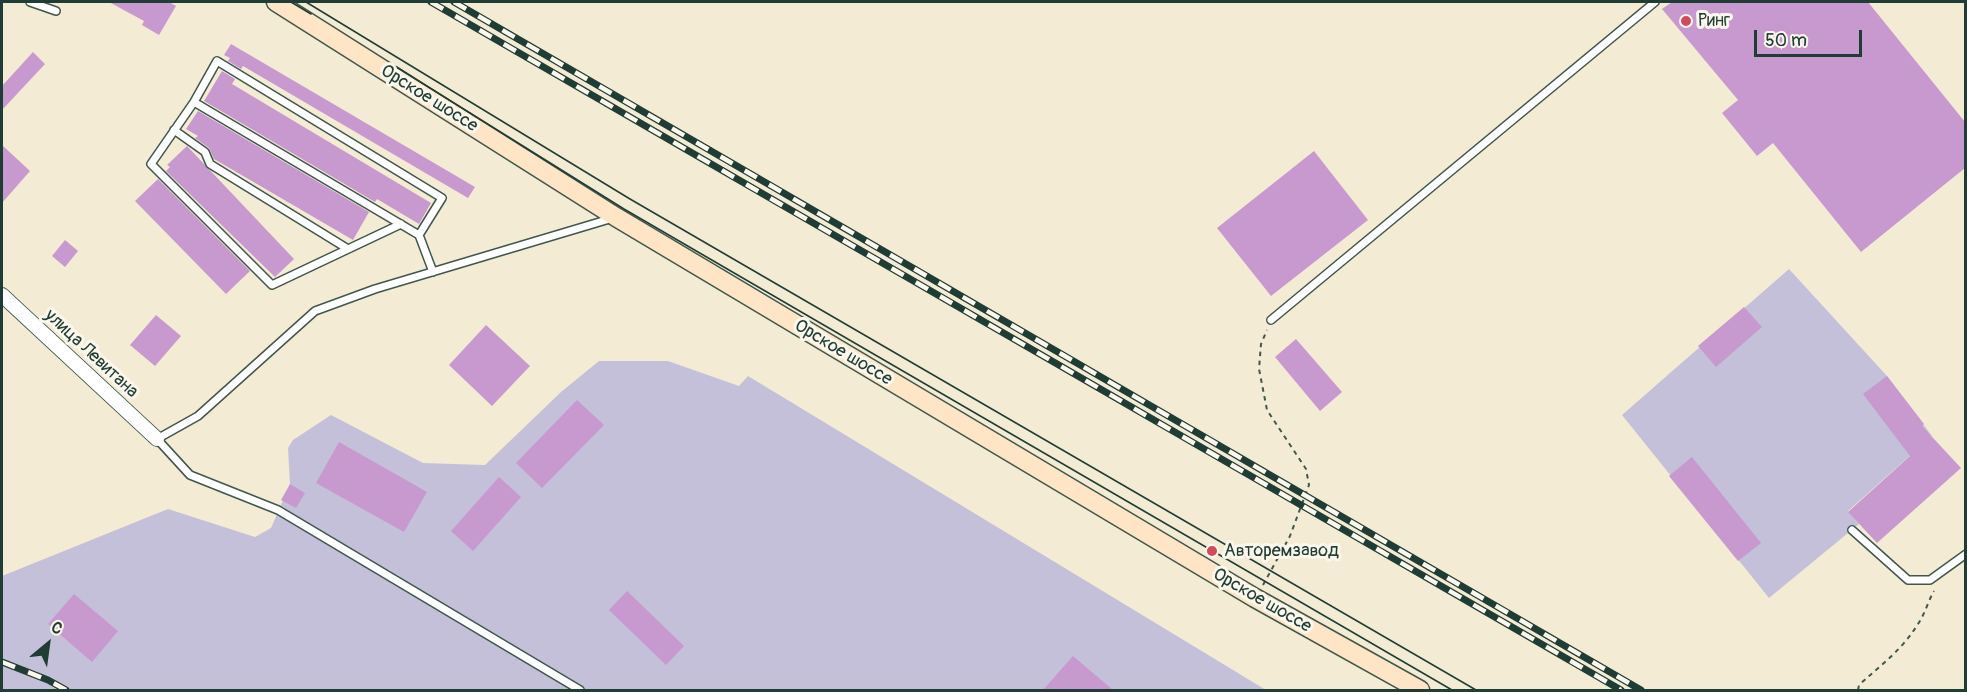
<!DOCTYPE html>
<html>
<head>
<meta charset="utf-8">
<style>
	body { margin:0 }
	#map { position:relative; width:1967px; height:692px; overflow:hidden; background:#f4ebd5; font-family:Pangolin,sans-serif }
	canvas { display:block }
	.frame { position:absolute; inset:0; border:3px solid #1f3d34; pointer-events:none }
	.north { position:absolute; left:18px; top:614px; width:60px; height:60px; -webkit-text-stroke:4px #fbf7ec; paint-order:stroke; rotate:29deg; font-size:16px; font-weight:700; line-height:24px; text-align:center; color:#1f3d34 }
	.north::after { content:''; display:block; margin:auto; width:21px; height:27px; background:#1f3d34; clip-path:polygon(50% 0,100% 100%,50% 72%,0 100%) }
	.scale { position:absolute; left:1754px; top:30px; width:108px; height:27px; box-sizing:border-box; border:3px solid #1f3d34; border-top:0; padding-left:8px; font-size:18px; line-height:21px; white-space:nowrap; color:#1f3d34; -webkit-text-stroke:4px #fbf7ec; paint-order:stroke }
</style>
</head>
<body>
<div id="map">
<canvas width="1967" height="692"></canvas>
<div class="frame"></div>
<div class="north">С</div>
<div class="scale">50 m</div>
</div>
<script>
const ctx = document.querySelector('canvas').getContext('2d');
ctx.lineJoin = 'round';
function fillPath(path, color) {
  ctx.fillStyle = color;
  ctx.fill(path, 'evenodd');
}
function trace(path, color, width, dash) {
  ctx.strokeStyle = color;
  ctx.lineWidth = width;
  ctx.lineCap = dash ? 'butt' : 'round';
  ctx.setLineDash(dash || []);
  ctx.stroke(path);
}
function label(font, color, halo, rows, align = 'center') {
  ctx.font = font + ' Pangolin,sans-serif';
  ctx.lineWidth = 6;
  ctx.setLineDash([]);
  ctx.textBaseline = 'middle';
  ctx.strokeStyle = halo;
  ctx.fillStyle = color;
  for (const [text, x, y, turn = 0] of rows) {
    ctx.save();
    ctx.translate(x, y);
    ctx.rotate((+turn || 0) * Math.PI / 180);
    ctx.textAlign = isNaN(turn) ? turn : align;
    if (halo) ctx.strokeText(text, 0, 0);
    ctx.fillText(text, 0, 0);
    ctx.restore();
  }
}
const industrial = new Path2D(`
	M1789,269l98,107 45,60 -84,75 11,13 -90,74 -147,-183z
	M599,361h69l71,25 9,-10 518,314h-1264v-114l166,-67 87,28 16,-9 19,-44 -2,-36 5,-8 38,-25 92,48 62,2 76,-73z`);
const building = new Path2D(`
	M109,2h60l7,4 -17,29 -17,-10 2,-4z
	M1672,2h196l97,120v46l-104,84 -88,-109 -16,13 -35,-43 16,-13 -76,-91z
	M231,44l244,143 -7,11 -225,-132 -2,3 -13,-8 2,-3 -6,-3z
	M33,52l12,12 -43,46v-24z
	M222,71l13,8 -3,5 199,119 -12,21 -42,-25 -2,3 -171,-101z
	M198,111l171,101 -16,28 -139,-81 -5,-11 -14,-10 3,-2 -12,-7z
	M2,145l28,26 -28,32z
	M187,146l107,113 -19,18 -109,-106 4,-4 -3,-2z
	M1314,151l54,69 -97,76 -54,-68z
	M158,179l92,92 -24,23 -91,-93z
	M65,240l13,11 -13,16 -13,-11z
	M1744,307l18,20 -46,40 -18,-21z
	M156,315l25,21 -26,30 -25,-21z
	M486,325l44,41 -38,40 -43,-41z
	M1296,339l46,53 -22,19 -45,-54z
	M1887,376l37,48 -2,2 39,42 -84,75 -29,-31 62,-56 -47,-62z
	M577,400l27,25 -62,63 -26,-25z
	M339,442l88,50 -23,40 -88,-49z
	M1692,457l69,86 -23,18 -69,-85z
	M499,477l22,20 -48,54 -22,-20z
	M290,484l15,9 -9,15 -15,-8z
	M627,591l57,55 -18,19 -57,-55z
	M74,594l44,37 -26,31 -44,-38z
	M1073,656l40,34h-70z`);
const path = new Path2D(`
	M1263,585l27,-49 19,-51 -3,-16 -39,-59 -8,-41 2,-25 6,-14
	M1858,690l1,-5c22,-20 43,-35 59,-61 7,-10 10,-23 16,-33`);
const lane = new Path2D(`
	M30,2l26,9
	M194,102l225,133 14,37
	M174,130l31,22 5,12 138,85
	M401,224l-129,61 -121,-121 43,-62 23,-41 225,137 -23,37
	M1271,320l384,-318
	M1852,530l56,50h22l36,-26
	M580,690l-302,-180 -88,-35 -33,-36 41,-23 117,-105 60,-22 238,-71`);
const street = new Path2D(`
	M2,295l155,144`);
const secondary = new Path2D(`
	M276,2l340,215 639,381 165,92`);
const tram = new Path2D(`
	M291,2l20,12
	M306,2l324,197 846,491
	M393,65l231,144 828,481`);
const rail = new Path2D(`
	M431,2l1190,688
	M454,2l1187,688
	M2,662l46,18 18,10`);
const markers = [
	[1686,21,6,"#d1495b"],
	[1212,551,6,"#d1495b"]
];
const poiNames = [
	["Ринг",1698,21],
	["Авторемзавод",1224,551]
];
const streetNames = [
	["Орское шоссе",429,99,32],
	["Орское шоссе",843,353,31],
	["улица Левитана",91,354,43],
	["Орское шоссе",1262,601,30]
];
fillPath(industrial, '#c5c0da');
fillPath(building, '#c799ce');
trace(lane, '#3f574c', 10);
trace(street, '#3f574c', 16);
trace(secondary, '#3f574c', 21);
trace(path, '#3f574c', 2, [4.5, 4.5]);
trace(lane, '#fff', 7);
trace(street, '#fff', 14);
trace(secondary, '#fee5c5', 18);
trace(tram, '#1f3d34', 1.5);
trace(rail, '#1f3d34', 7);
trace(rail, '#fbf7ec', 4.5, [14]);
for (const [x, y, r, color] of markers) {
  const dot = new Path2D();
  dot.arc(x, y, r, 0, 2 * Math.PI);
  ctx.fillStyle = color;
  ctx.fill(dot);
  trace(dot, '#fbf7ec', 2);
}
label('18px', '#1f3d34', '#fbf7ec', poiNames, 'left');
label('18px', '#1f3d34', '#fbf7ec', streetNames);
</script>
</body>
</html>
